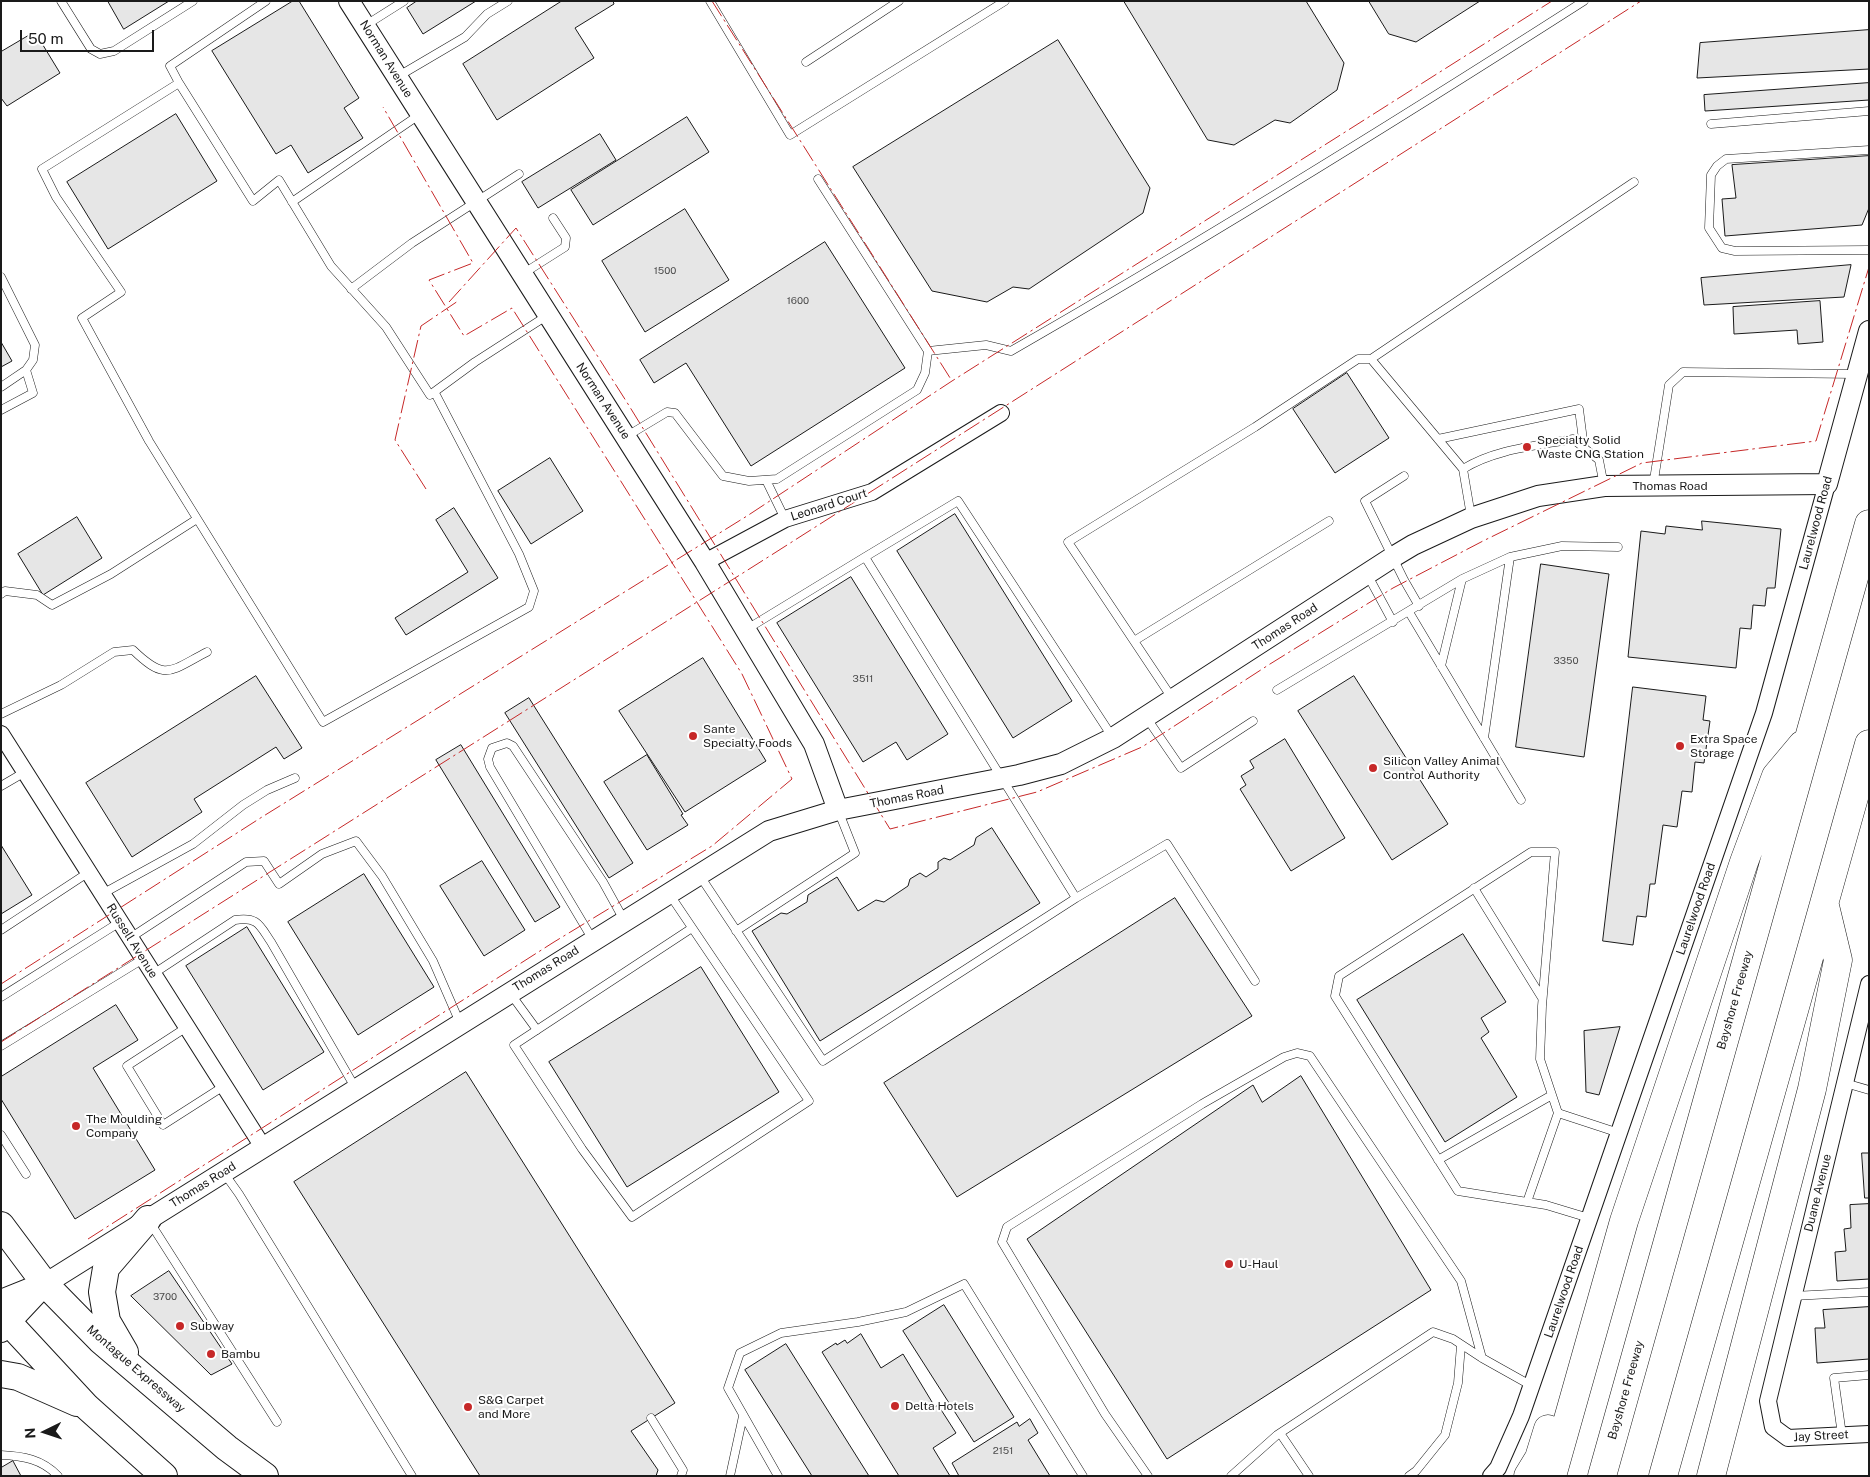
<!DOCTYPE html>
<html>
<head>
<meta charset="utf-8">
<style>
	body { margin:0 }
	#map { position:relative; width:1870px; height:1477px; overflow:hidden; background:#fff; font-family:"Public Sans",sans-serif }
	canvas { display:block }
	.frame { position:absolute; inset:0; border:2px solid #1a1a1a; pointer-events:none }
	.north { position:absolute; left:20px; top:1407px; width:50px; height:50px; -webkit-text-stroke:4px #fff; paint-order:stroke; rotate:266deg; font-size:14px; font-weight:700; line-height:20px; text-align:center; color:#1a1a1a }
	.north::after { content:''; display:block; margin:auto; width:18px; height:22px; background:#1a1a1a; clip-path:polygon(50% 0,100% 100%,50% 72%,0 100%) }
	.scale { position:absolute; left:20px; top:30px; width:134px; height:22px; box-sizing:border-box; border:2px solid #1a1a1a; border-top:0; padding-left:6px; font-size:15px; line-height:18px; white-space:nowrap; color:#1a1a1a; -webkit-text-stroke:4px #fff; paint-order:stroke }
</style>
</head>
<body>
<div id="map">
<canvas width="1870" height="1477"></canvas>
<div class="frame"></div>
<div class="north">N</div>
<div class="scale">50 m</div>
</div>
<script>
const ctx = document.querySelector('canvas').getContext('2d');
ctx.lineJoin = 'round';
function fillPath(path, color) {
  ctx.fillStyle = color;
  ctx.fill(path, 'evenodd');
}
function trace(path, color, width, dash) {
  ctx.strokeStyle = color;
  ctx.lineWidth = width;
  ctx.lineCap = dash ? 'butt' : 'round';
  ctx.setLineDash(dash || []);
  ctx.stroke(path);
}
function label(font, color, halo, rows, align = 'center') {
  ctx.font = font + ' "Public Sans",sans-serif';
  ctx.lineWidth = 4;
  ctx.setLineDash([]);
  ctx.textBaseline = 'middle';
  ctx.strokeStyle = halo;
  ctx.fillStyle = color;
  for (const [text, x, y, turn = 0] of rows) {
    ctx.save();
    ctx.translate(x, y);
    ctx.rotate((+turn || 0) * Math.PI / 180);
    ctx.textAlign = isNaN(turn) ? turn : align;
    if (halo) ctx.strokeText(text, 0, 0);
    ctx.fillText(text, 0, 0);
    ctx.restore();
  }
}
const building = new Path2D(`
	M108,1h61l-45,28z
	M293,1h6l60,97 -15,10 19,30 -55,35 -17,-28 -15,9 -64,-103z
	M417,1h59l-53,33 -16,-26z
	M562,1h51l1,3 -39,24 19,30 -97,62 -34,-56z
	M1124,1h182l38,62 -7,27 -47,33 -15,-3 -41,25 -26,-5z
	M1369,1h111l-64,41 -27,-8z
	M1869,30v39l-172,9 3,-35z
	M35,32l25,41 -53,33 -6,-8v-46z
	M1058,40l92,148 -7,25 -114,76 -16,-2 -26,15 -55,-11 -79,-124z
	M1869,83v17l-164,11 -1,-16z
	M176,114l41,67 -109,68 -41,-67z
	M687,117l22,35 -116,73 -22,-35z
	M600,134l16,26 -78,48 -16,-26z
	M1869,156v52l-7,17 -137,11 -3,-37 14,-1 -4,-33z
	M685,209l44,71 -84,52 -43,-71z
	M825,242l80,126 -154,98 -65,-103 -32,20 -14,-23z
	M1851,265l-7,32 -140,8 -3,-27z
	M1820,301l3,41 -25,2 -1,-14 -63,4 -1,-27z
	M1,342l11,19 -11,6z
	M1347,373l42,65 -54,35 -42,-64z
	M550,458l33,53 -52,33 -33,-53z
	M454,508l44,70 -92,57 -11,-17 73,-46 -32,-52z
	M955,514l117,187 -59,37 -116,-187z
	M77,517l25,41 -59,37 -25,-41z
	M1702,521l79,8 -6,59h-8l-2,18 -12,-1 -2,24 -11,-1 -4,40 -108,-11 13,-126 24,3 1,-8 36,4z
	M1541,564l68,10 -25,183 -68,-10z
	M851,577l97,157 -41,26 -11,-18 -33,20 -86,-139z
	M703,658l63,103 -81,51 -66,-101z
	M256,676l46,72 -18,11 -8,-12 -82,52 8,13 -70,45 -46,-74z
	M1354,676l94,148 -56,36 -94,-149z
	M1633,687l73,9 -3,24 7,1 -6,42 -9,-1 -3,30 -10,-1 -5,36 -14,-2 -8,59h-5l-4,33 -9,-1 -4,29 -30,-4z
	M529,698l104,165 -24,15 -104,-165z
	M1285,739l60,99 -54,33 -51,-82 6,-4 -5,-9 13,-8 -4,-7z
	M461,745l99,162 -25,15 -99,-162z
	M647,755l36,59 -2,1 7,10 -41,25 -43,-68z
	M992,828l48,75 -220,138 -68,-110 29,-18 6,1 20,-12 1,-7 29,-18 21,34 18,-11 8,2 24,-16 2,-7 10,-6 6,4 12,-8v-7l6,-4 6,2 24,-15 2,-7z
	M1,845l31,50 -31,19z
	M482,861l43,69 -41,26 -44,-70z
	M364,874l70,113 -76,48 -70,-113z
	M1175,898l77,118 -295,181 -73,-114z
	M247,927l77,125 -61,38 -77,-124z
	M1463,934l43,68 -25,16 8,14 -8,6 36,59 -72,45 -88,-142z
	M701,967l78,125 -152,95 -78,-125z
	M116,1005l22,35 -45,28 62,102 -80,49 -74,-120v-22z
	M1620,1027l-21,68 -13,-3 -2,-61z
	M466,1072l209,331 -44,28 27,39 -2,6h-176l-186,-294z
	M1301,1076l130,214 -264,169 -140,-220 226,-154 9,17z
	M1862,1153h7v45h-4z
	M1869,1204v75l-32,2 -2,-29 11,-1 -2,-22 7,-1 -1,-23z
	M169,1271l63,93 -21,11 -80,-79z
	M944,1305l70,112 -40,25 -71,-111z
	M1869,1307v52l-52,4 -2,-35h10l-2,-18z
	M861,1334l20,34 22,-14 32,53 3,-2 18,28 -23,15 17,28h-51l-77,-124 14,-9 1,2 8,-5 2,3z
	M786,1344l83,132h-57l-67,-106z
	M1030,1419l8,14 -10,7 22,36h-91l-7,-13 65,-41 2,4z
	M13,1461l8,15h-20v-8z`);
const service = new Path2D(`
	M61,1l30,48 9,5 14,-3 79,-50
	M266,1l-96,65 9,17 74,118 26,-21 52,86 55,61 44,68 45,-33 73,-47
	M710,1l80,134 215,-134
	M366,25l38,-24
	M806,62l93,-61
	M397,77l68,-40 22,-23 21,-13
	M179,83l-137,86 14,28 65,95 -39,26 67,123 174,281 206,-115 5,-16 -15,-37 -84,-161
	M1711,124l158,-13
	M1869,150l-143,9 -9,7 -6,9 -2,53 13,20 13,3 134,-1
	M818,179l110,172 58,-6 25,6c194,-111 384,-229 573,-350
	M292,202l127,-87
	M524,273l41,-26 1,-9 -13,-20
	M1,277l34,68 -2,15 -7,10 -25,17
	M351,289l61,-46 107,-69
	M1371,359l263,-177
	M1,410l32,-17 -7,-23
	M627,436l40,-24 8,1 48,63 26,5 28,-2 140,-89 8,-17 3,-22
	M1438,439l141,-30 5,39
	M1404,476l-39,25 39,79 15,26
	M766,480l19,39
	M1653,486l16,-101 14,-13 172,2
	M1471,516l-8,-47c32,-20 73,-23 110,-30l26,21 5,26
	M1367,574l26,48
	M1,594l4,-3 32,4 15,10 59,-31 86,-55
	M1409,612l112,188
	M747,629l118,-72
	M1134,641l195,-120
	M1441,666l21,-87
	M1277,690l185,-111 48,-22 52,-11 56,1
	M1172,698l-104,-156 187,-115 103,-68h13l92,110
	M1,714l60,-29 53,-33 19,-2c33,32 37,21 74,2
	M1146,717l35,51 72,-47
	M1484,738l26,-181
	M1,786l24,-14
	M700,876l123,185 253,-163 -211,-341 93,-56 155,237
	M1474,888l68,110
	M102,894l91,-50 50,-39 24,-15 28,-12
	M670,895l139,206 -177,116 -50,-68 -68,-104 178,-117
	M1076,898l91,-54 88,137
	M1,930l88,-58
	M736,931l119,-78 -17,-43
	M130,938l116,-76 18,-1 15,23 43,-30 34,-13 26,35 51,85 27,62
	M593,940l-103,-173 -2,-8 4,-11 15,-5 6,3 90,136 21,38
	M153,974l82,-54c23,-4 25,6 36,22l85,147
	M510,993l27,37
	M1,997l119,-75
	M187,1027l-60,39 36,59 61,-39
	M1,1046l142,-87
	M1845,1083l24,7
	M1,1135l25,39
	M1438,1160l114,-65
	M224,1173l15,21 173,282
	M1527,1202l31,-89
	M1589,1218l-43,-13 -88,-14 -123,-195 4,-20 192,-124h24l-13,154 -2,53 18,54 61,20
	M151,1224l126,198
	M1793,1296l76,-4
	M651,1418l32,52 -2,6
	M1280,1433l29,43
	M1842,1435l-8,-57 35,-3
	M1,1455c22,1 41,4 57,21
	M730,1476l13,-60
	M778,1476l-50,-88 12,-35 41,-20 77,-11 48,-10 58,-28 119,192
	M1148,1476l-43,-62 -103,-172 5,-15 195,-123 82,-47 13,-4 13,3 151,225 21,77
	M1231,1476l46,-41 156,-103 20,7 29,19 50,28
	M1409,1476l7,-5 29,-36 13,-52 3,-38`);
const minor = new Path2D(`
	M705,562l80,-43 87,-27 129,-79
	M1,734l262,413
	M1869,984l-101,417 5,26 15,11 81,-4
	M1491,1476l7,-8 23,-52 243,-703 63,-229`);
const tertiary = new Path2D(`
	M349,1l356,561 109,182 24,66
	M45,1284l724,-453 69,-21 181,-35 42,-11 52,-26 280,-181 20,-12 58,-27 67,-22 66,-10 223,-2 42,-153`);
const secondary = new Path2D(`
	M1,1301l40,-16
	M1,1331l44,-47`);
const trunk = new Path2D(`
	M1,1225l44,59 55,56 127,108 38,28
	M1,1312l9,12 77,83 77,69
	M125,1352l-18,-31 -5,-29 4,-24 42,-49
	M1,1374l17,3 59,26`);
const motorway = new Path2D(`
	M1528,1476l11,-18 9,-29
	M1552,1476l72,-255 120,-359 32,-86 26,-31
	M1602,1476l267,-952
	M1663,1476l206,-732
	M1711,1476l101,-387 26,-129 -13,-54`);
const power = new Path2D(`
	M712,1l240,380
	M449,302l67,-74 112,176 262,425 147,-37 105,-45 128,-83 123,-76 90,-47 159,-78 174,-22 53,-174
	M426,489l-31,-49 26,-114 37,-25
	M1,984l261,-167 485,-301 205,-135 600,-380
	M1,1042l772,-488 868,-553
	M88,1239l466,-297 158,-96 80,-67 -50,-105 -230,-366 -48,28 -35,-56 44,-17 -90,-156`);
const markers = [
	[1527,447,5,"#c62828"],
	[693,736,5,"#c62828"],
	[1680,746,5,"#c62828"],
	[1373,768,5,"#c62828"],
	[76,1126,5,"#c62828"],
	[1229,1264,5,"#c62828"],
	[180,1326,5,"#c62828"],
	[211,1354,5,"#c62828"],
	[895,1406,5,"#c62828"],
	[468,1407,5,"#c62828"]
];
const numberNames = [
	["1500",665,271],
	["1600",798,301],
	["3350",1566,661],
	["3511",863,679],
	["3700",165,1297],
	["2151",1003,1451]
];
const streetNames = [
	["Norman Avenue",386,59,58],
	["Norman Avenue",603,401,57],
	["Thomas Road",1670,486],
	["Leonard Court",829,505,-18],
	["Laurelwood Road",1816,523,-75],
	["Thomas Road",1285,627,-33],
	["Thomas Road",907,797,-11],
	["Laurelwood Road",1696,909,-71],
	["Russell Avenue",132,941,58],
	["Thomas Road",546,969,-32],
	["Bayshore Freeway",1735,1000,-74],
	["Thomas Road",203,1185,-32],
	["Duane Avenue",1818,1193,-76],
	["Laurelwood Road",1564,1292,-71],
	["Montague Expressway",136,1369,41],
	["Bayshore Freeway",1626,1390,-74],
	["Jay Street",1821,1436,-3]
];
const poiNames = [
	["Specialty Solid",1537,440],
	["Waste CNG Station",1537,454],
	["Sante",703,729],
	["Specialty Foods",703,743],
	["Extra Space",1690,739],
	["Storage",1690,753],
	["Silicon Valley Animal",1383,761],
	["Control Authority",1383,775],
	["The Moulding",86,1119],
	["Company",86,1133],
	["U-Haul",1239,1264],
	["Subway",190,1326],
	["Bambu",221,1354],
	["S&G Carpet",478,1400],
	["and More",478,1414],
	["Delta Hotels",905,1406]
];
fillPath(building, '#e6e6e6');
trace(building, '#1a1a1a', 1);
trace(service, '#1a1a1a', 9);
trace(minor, '#1a1a1a', 18);
trace(tertiary, '#1a1a1a', 22);
trace(secondary, '#1a1a1a', 24);
trace(trunk, '#1a1a1a', 28);
trace(motorway, '#1a1a1a', 29);
trace(service, '#fff', 8);
trace(minor, '#fff', 16);
trace(tertiary, '#fff', 20);
trace(secondary, '#fff', 22);
trace(trunk, '#fff', 26);
trace(motorway, '#fff', 28);
trace(power, '#c62828', 1, [18, 4, 2.5, 4]);
for (const [x, y, r, color] of markers) {
  const dot = new Path2D();
  dot.arc(x, y, r, 0, 2 * Math.PI);
  ctx.fillStyle = color;
  ctx.fill(dot);
  trace(dot, '#fff', 2);
}
label('10px', '#4d4d4d', null, numberNames);
label('12px', '#1a1a1a', '#fff', streetNames);
label('12px', '#1a1a1a', '#fff', poiNames, 'left');
</script>
</body>
</html>
